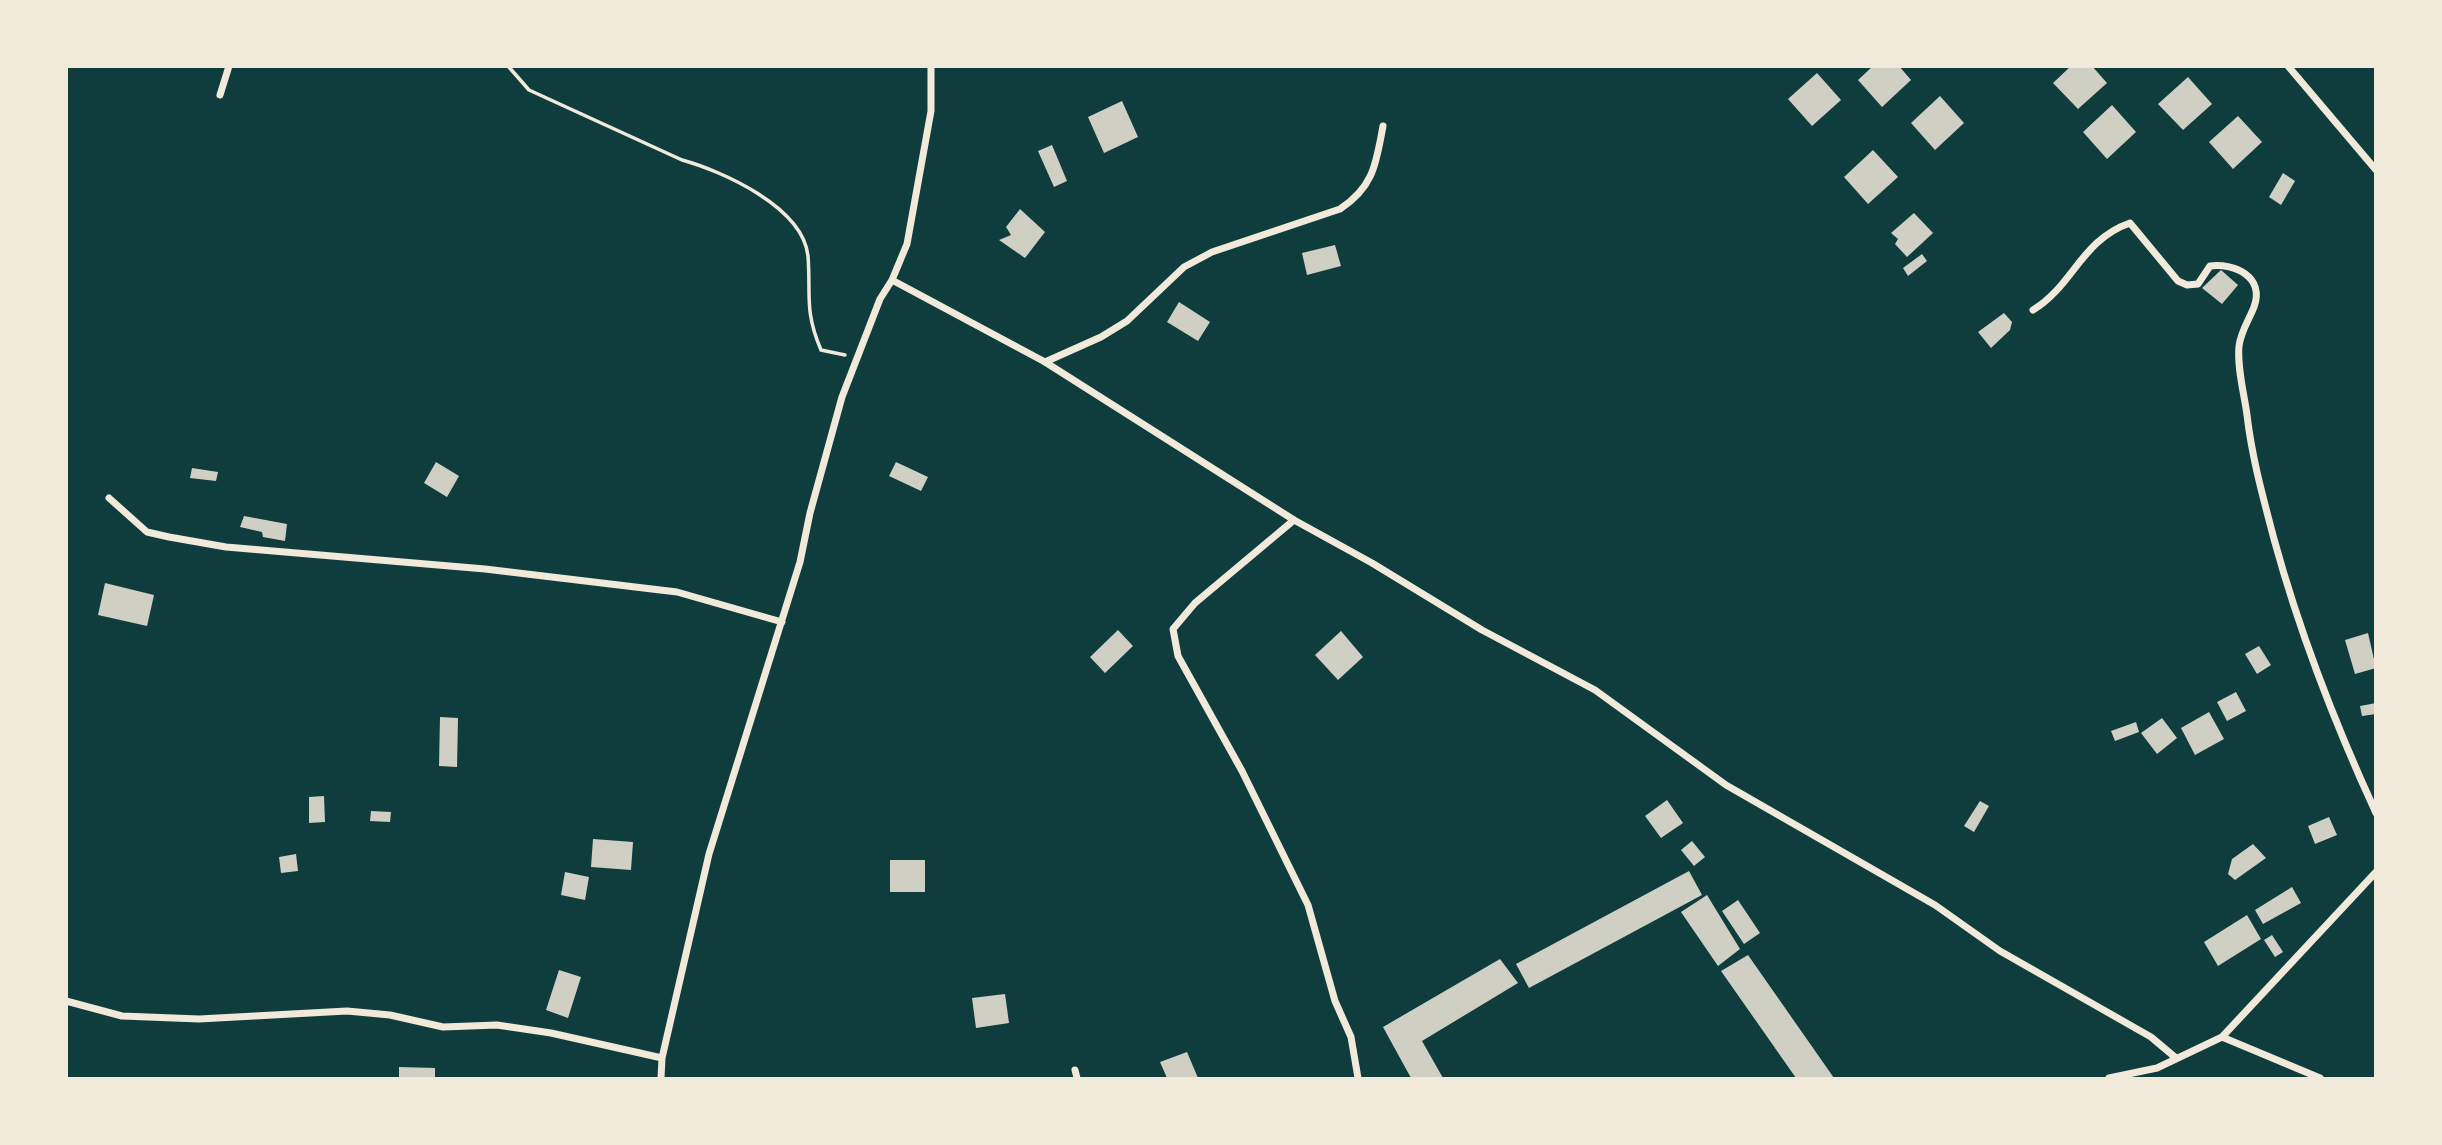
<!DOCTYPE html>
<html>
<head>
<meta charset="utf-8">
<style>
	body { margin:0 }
	#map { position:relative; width:2442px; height:1145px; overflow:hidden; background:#0f3d3e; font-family:Inter,sans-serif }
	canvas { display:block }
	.frame { position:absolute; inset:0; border:68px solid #f1e9da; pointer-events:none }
</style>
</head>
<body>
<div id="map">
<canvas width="2442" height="1145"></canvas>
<div class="frame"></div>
</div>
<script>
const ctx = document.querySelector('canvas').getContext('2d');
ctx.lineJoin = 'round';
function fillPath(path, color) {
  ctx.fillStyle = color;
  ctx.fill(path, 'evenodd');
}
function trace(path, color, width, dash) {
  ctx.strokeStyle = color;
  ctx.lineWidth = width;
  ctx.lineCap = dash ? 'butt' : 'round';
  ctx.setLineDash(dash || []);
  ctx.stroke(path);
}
const building = new Path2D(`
	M1873,66h26l12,14 -29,27 -24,-27z
	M2071,66h21l15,17 -29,26 -25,-26z
	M1817,73l24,27 -29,26 -24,-27z
	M2188,77l24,27 -29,26 -25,-26z
	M1940,96l24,27 -29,27 -24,-27z
	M1122,101l16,36 -34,16 -16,-36z
	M2112,105l24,27 -29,27 -24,-27z
	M2238,116l24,26 -29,27 -24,-27z
	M1052,145l15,36 -13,6 -16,-36z
	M1873,150l25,27 -30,27 -24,-27z
	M2283,173l12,8 -14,24 -12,-8z
	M1020,209l25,23 -20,26 -26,-18 12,-5 -5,-8z
	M1914,213l19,20 -26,24 -12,-13 3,-5 -7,-6z
	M1335,245l6,21 -34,9 -5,-22z
	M1922,254l5,7 -19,15 -5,-8z
	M2221,270l17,15 -16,19 -20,-16z
	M1179,302l31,20 -12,19 -31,-19z
	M2004,313l8,9 -2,8 -19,18 -13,-16z
	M436,462l23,14 -12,21 -23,-14z
	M896,462l32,15 -7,14 -32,-15z
	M192,468l26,4 -2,9 -26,-3z
	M244,516l43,8 -2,17 -22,-4 -1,-5 -22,-5z
	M105,583l49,12 -7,31 -49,-11z
	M1118,630l15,16 -28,27 -15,-16z
	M1341,631l22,26 -25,23 -23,-25z
	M2368,633l8,35 -21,6 -10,-34z
	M2259,646l12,19 -14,9 -12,-20z
	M2236,692l10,19 -19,10 -10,-19z
	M2376,703v11l-14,2 -2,-10z
	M2209,712l15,27 -29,16 -14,-27z
	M440,717l18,1 -1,49 -18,-1z
	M2162,718l15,20 -20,16 -16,-21z
	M2136,722l3,10 -24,9 -4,-10z
	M324,796l1,26 -16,1v-26z
	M1667,800l16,23 -22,15 -16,-22z
	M1980,801l9,5 -15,26 -10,-6z
	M371,811l20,1 -1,10 -20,-1z
	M2329,817l8,18 -22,9 -7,-18z
	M593,839l40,3 -2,28 -40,-3z
	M1692,841l13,16 -11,9 -13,-16z
	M2253,844l13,14 -31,22 -7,-6 4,-15z
	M296,854l2,17 -17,2 -2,-16z
	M890,860h35v32h-35z
	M1689,871l13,24 -173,93 -13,-24z
	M565,872l24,5 -4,23 -24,-5z
	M2292,887l9,16 -38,21 -8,-14z
	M1707,895l33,54 -22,17 -37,-54z
	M1738,900l22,33 -16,11 -22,-33z
	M2247,915l14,24 -43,27 -14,-24z
	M2272,935l11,17 -8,5 -11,-17z
	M1748,955l86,123h-38l-75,-107z
	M1500,959l18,24 -96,58 21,37h-32l-28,-51z
	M559,970l22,7 -13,41 -22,-8z
	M1005,994l4,29 -33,5 -4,-30z
	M1187,1052l11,26h-31l-7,-16z
	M399,1067l36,1v10h-36z`);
const path = new Path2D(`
	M508,66l21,24 153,70c40,11 121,47 126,96 3,39 -4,54 13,94l24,5`);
const minor = new Path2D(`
	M2288,66l88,104
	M220,95l9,-29
	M892,280l153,82 249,158 78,43 110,67 113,60 131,95 209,120 65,46 151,86 25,21
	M2033,310c40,-24 48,-70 97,-87l48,58 9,4 11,-1 12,-18c25,-3 55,11 44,41 -5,13 -13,24 -15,39 -2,22 5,47 8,69 5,43 16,82 27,124 26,95 61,185 102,274
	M1045,362l56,-25 26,-16 57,-54 28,-15 128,-43c34,-22 36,-46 43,-83
	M109,498l38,34 22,5 57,10 259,22 192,23 105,30
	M1294,520l-99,83 -22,26 5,27 64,115 66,134 27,96 16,36 7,41
	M66,1001l56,15 77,3 148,-8 43,4 53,12 54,-2 54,8 111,25
	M2222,1037l98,41
	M1075,1070l2,8
	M661,1078l1,-20 47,-204 91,-292 10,-49 32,-116 38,-98 12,-19 15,-36 24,-133v-45
	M2109,1078l48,-10 65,-31 154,-165`);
fillPath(building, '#cfcfc3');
trace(path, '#f1e9da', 3.5);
trace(minor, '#f1e9da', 7);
</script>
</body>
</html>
